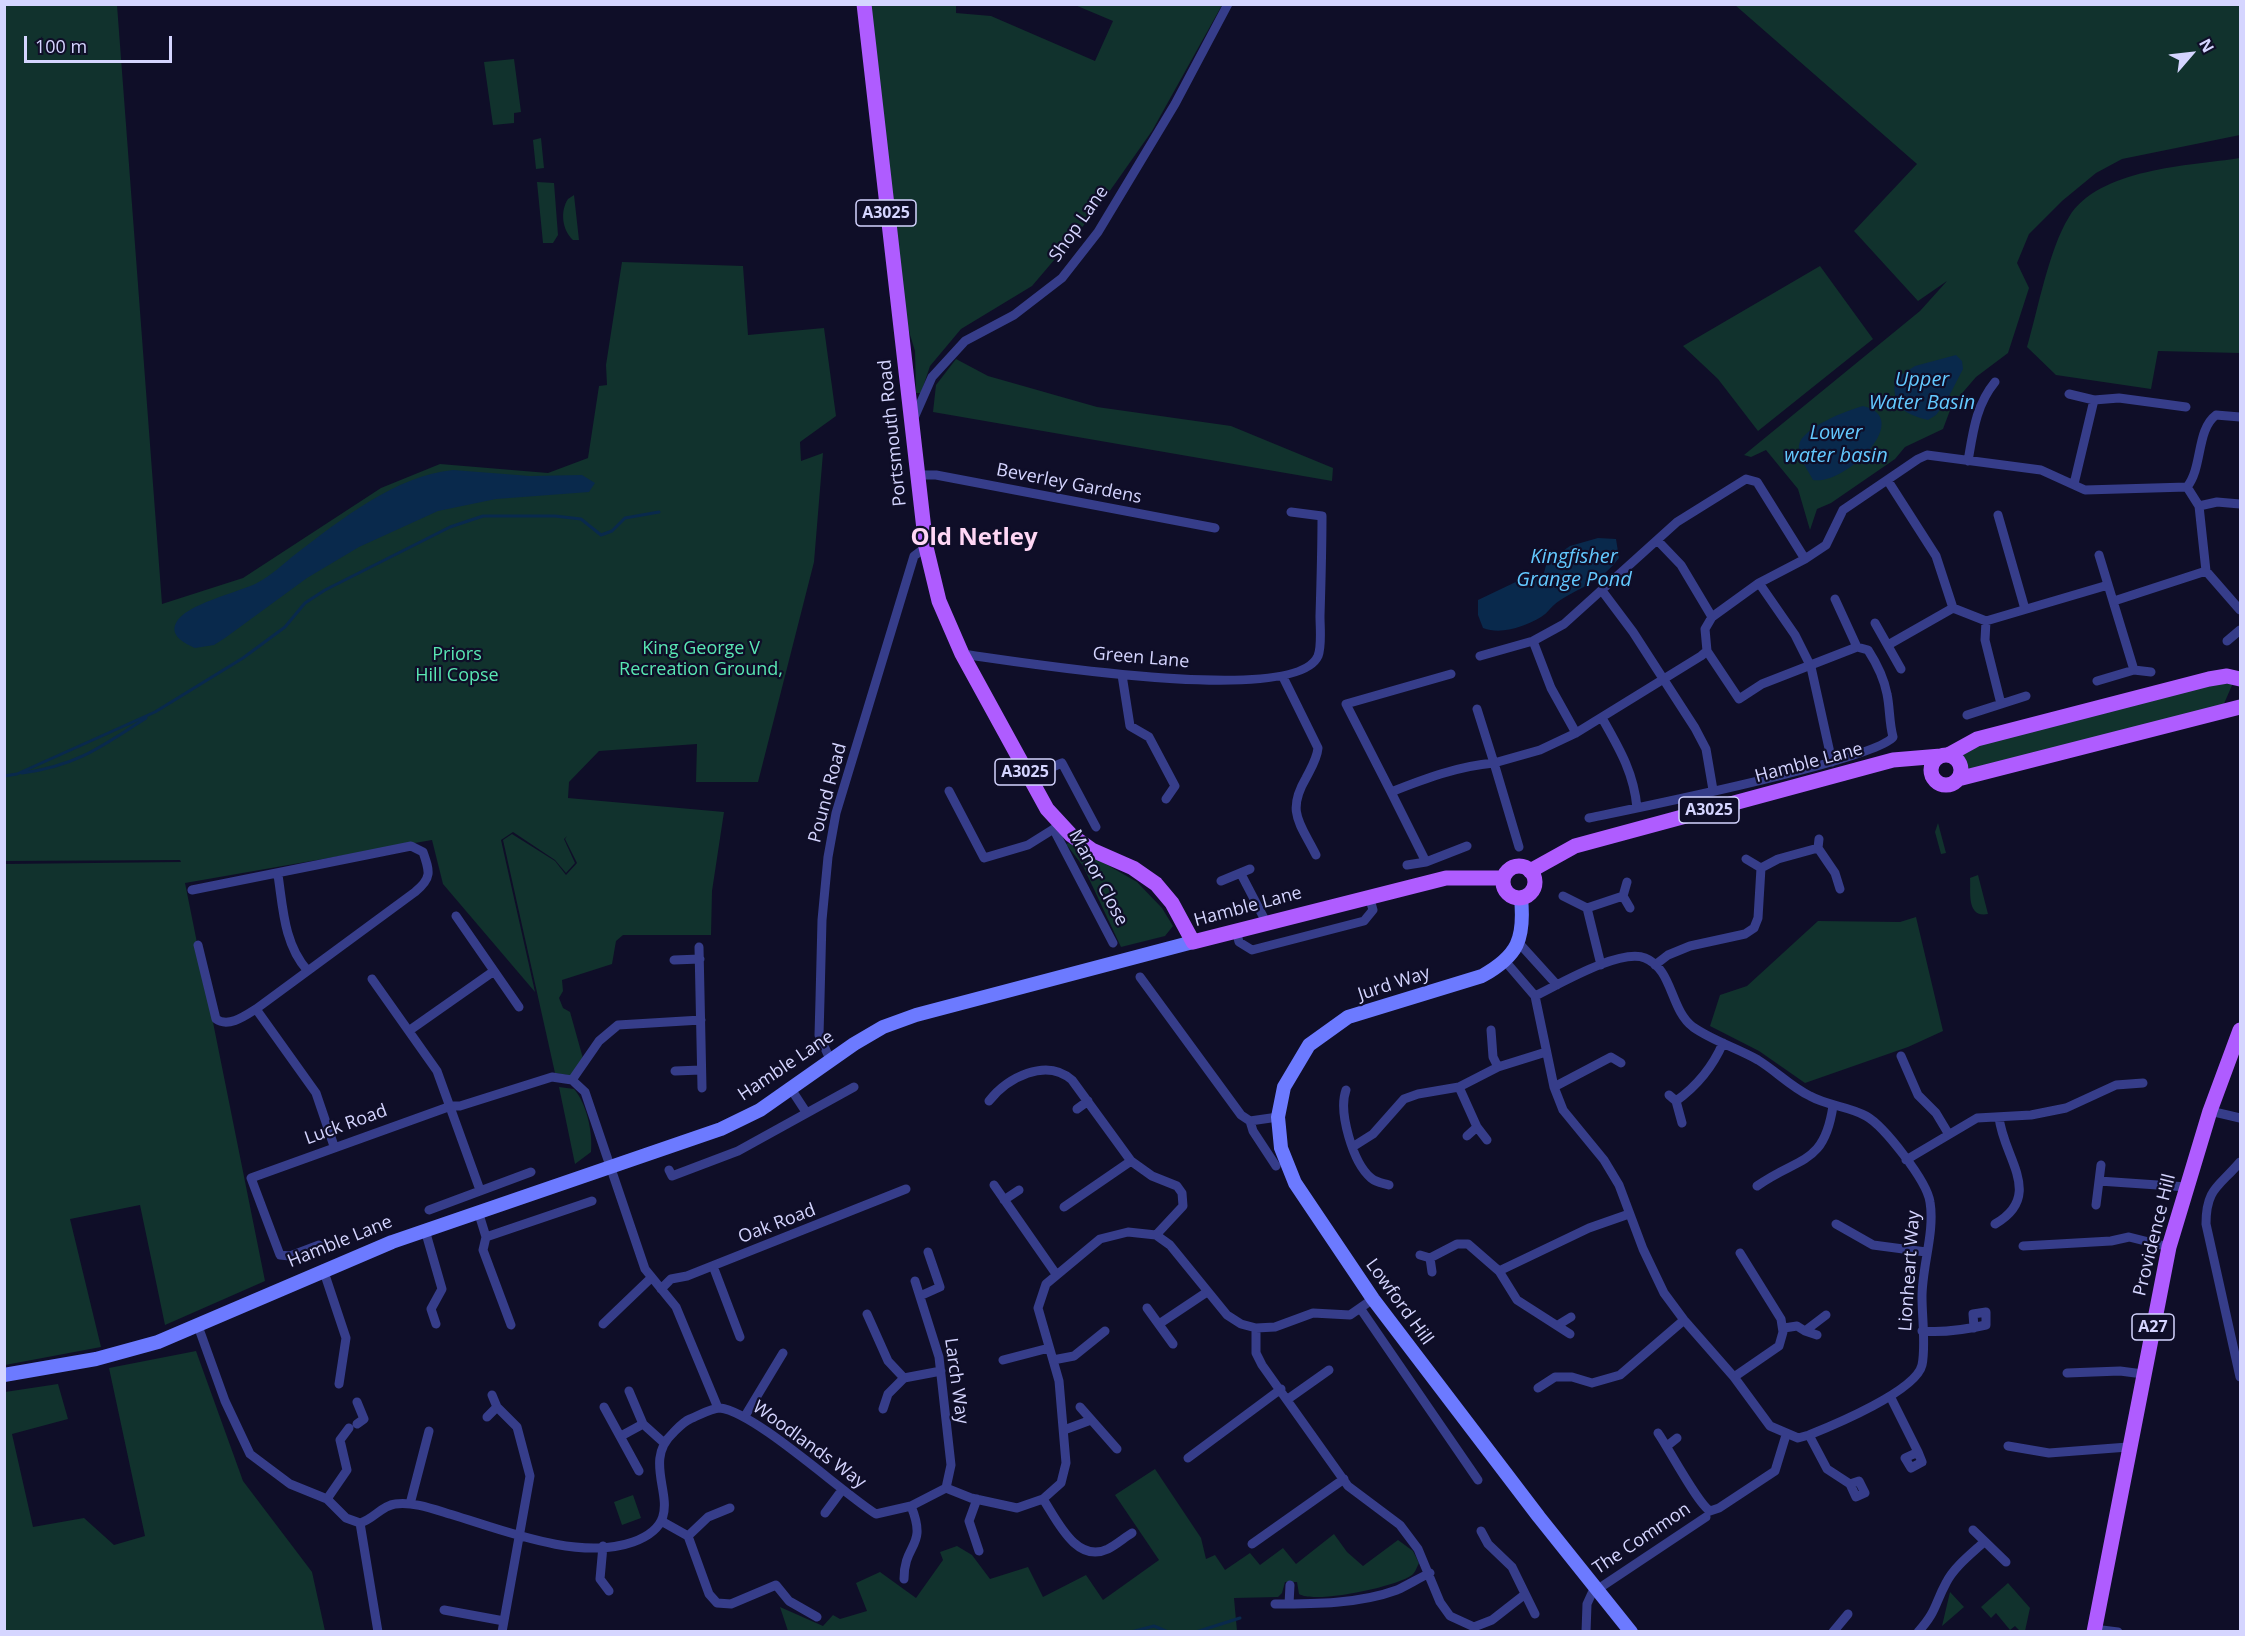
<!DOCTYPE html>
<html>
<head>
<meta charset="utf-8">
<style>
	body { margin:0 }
	#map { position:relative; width:2245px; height:1636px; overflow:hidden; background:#0f0e28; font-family:"Open Sans",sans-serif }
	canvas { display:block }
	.frame { position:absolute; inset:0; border:6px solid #d5d5ff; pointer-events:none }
	.north { position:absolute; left:2161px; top:24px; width:60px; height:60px; -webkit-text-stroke:4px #0f0e28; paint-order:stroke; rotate:62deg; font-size:16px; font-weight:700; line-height:24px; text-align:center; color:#d5d5ff }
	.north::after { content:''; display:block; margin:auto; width:21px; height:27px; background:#d5d5ff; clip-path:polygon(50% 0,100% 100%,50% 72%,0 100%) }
	.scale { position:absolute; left:24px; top:36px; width:148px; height:27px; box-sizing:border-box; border:3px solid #d5d5ff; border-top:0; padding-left:8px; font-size:18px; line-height:21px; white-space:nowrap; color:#d5d5ff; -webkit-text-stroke:4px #0f0e28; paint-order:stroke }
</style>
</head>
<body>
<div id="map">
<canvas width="2245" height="1636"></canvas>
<div class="frame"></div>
<div class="north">N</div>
<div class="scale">100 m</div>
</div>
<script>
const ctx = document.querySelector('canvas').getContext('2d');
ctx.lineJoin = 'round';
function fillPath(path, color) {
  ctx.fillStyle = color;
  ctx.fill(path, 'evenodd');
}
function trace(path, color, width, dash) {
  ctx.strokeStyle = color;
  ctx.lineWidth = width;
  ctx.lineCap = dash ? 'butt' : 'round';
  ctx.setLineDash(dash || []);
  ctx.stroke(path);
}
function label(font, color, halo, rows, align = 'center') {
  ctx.font = font + ' "Open Sans",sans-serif';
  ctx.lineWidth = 4.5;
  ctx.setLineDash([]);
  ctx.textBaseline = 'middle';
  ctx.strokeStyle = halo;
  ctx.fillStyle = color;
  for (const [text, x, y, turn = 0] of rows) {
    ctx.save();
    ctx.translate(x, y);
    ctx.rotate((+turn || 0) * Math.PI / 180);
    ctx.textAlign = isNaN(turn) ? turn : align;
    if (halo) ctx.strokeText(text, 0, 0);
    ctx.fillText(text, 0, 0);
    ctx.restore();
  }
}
const green = new Path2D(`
	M5,5h112l45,599 81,-26 138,-90 59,-24 108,9 40,-15 11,-72 8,-1 -1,-20 16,-103 121,4 5,69 76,-7 12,88 -36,26 1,19 22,-8 -9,109 -56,220h-62l1,-38 -98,7 -30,31 -1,16 156,14 -12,79 -1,44h-88l-7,6 -4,23 -50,16 1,11 -4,7 4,10 7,4 14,50 -10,14 -19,-3 -52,-233 9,-6 43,27 11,14 11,-12 -12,-24 2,-3 -3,3 11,24 -9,10 -11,-13 -42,-28 -12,8 34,152 -92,-108 -11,-44 -247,43 80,398 -100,44 -25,-120 -70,14 31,128 -96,18v-501l176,-2 -1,-2 -175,1z
	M871,5h85v8l35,3 104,45 18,-40 -38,-16h147l-70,126 -57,81 -63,74 -71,43 -31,37 -9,27h-5l-1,-42 -8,-26z
	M1735,5h505v130l-118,24 -26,14 -34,28 -33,33 -12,29 12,25 -21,65 -32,24 -24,28 -9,24 -38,18 -10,12 -64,44 -14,6 -7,21 -12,-41 -32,-39 -15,7 -7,-2 176,-144 27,-30 -29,20 -64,-70 63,-67z
	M514,59l7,53 -7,1v10l-21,2 -9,-63z
	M541,138l3,30 -8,1 -3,-29z
	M2240,158v195l-82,-2 -7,38 -95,-14 -29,-28c11,-38 22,-98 42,-130 30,-49 120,-51 171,-59z
	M537,182l17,1 4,52 -5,8h-10z
	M574,195l5,45h-6c-11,-10 -13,-29 -5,-41z
	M1820,266l53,73 -115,92 -40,-52 -35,-33z
	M956,359l32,17 109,31 134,19 102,42 -1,13 -399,-69 3,-27z
	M2233,683l-10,23 -257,65 -8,-16 15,-9 234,-62z
	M1938,823l8,30 -5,1 -6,-22z
	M1069,843l68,39 25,26 11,18 -8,10 -44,11 -38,-81 -17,-22z
	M1978,875l10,39c-22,4 -17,-22 -18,-36z
	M1916,917l27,114 -35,16 -103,36 -46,-32 -49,-25 10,-31 27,-9 71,-65 82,1z
	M559,1087l15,2c13,15 19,44 17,63l-16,12z
	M196,1351l47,130 69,91 13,59h-320v-239l53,-8 10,35 -56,15 21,93 51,-9 30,27 31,-9 -36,-168z
	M1155,1469l46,69 5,21 9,-4 10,15 25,-17 10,12 23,-17 13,16 38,-30 13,18 16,14 35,-26 15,11 6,12c-2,4 -4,10 -7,12 -16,12 -97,29 -113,19l-2,-12h-12l-3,11 -4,4 -44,1 3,33h-449l-8,-24 43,19 10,-11 7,4 27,-8 -11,-28 24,-11 36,26 27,-38 -3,-8 17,-6 15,9 18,24 38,-12 15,30 43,-22 17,25 56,-40 -44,-65z
	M633,1495l8,23 -19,7 -8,-23z
	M2008,1583l22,25 -5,23h-5l-5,-5 -5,4 -14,-17 -5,5 -10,-11z
	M1950,1592l14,15 -22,19z`);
const water = new Path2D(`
	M1956,355l6,6 1,8 -17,33 -10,13 -8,5c-26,-7 -36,-13 -33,-41l20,-13z
	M1863,406c52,12 -18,80 -50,74 -5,-10 -16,-24 -14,-35 3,-17 48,-35 64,-39z
	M453,470l77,6 52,-1 13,8 -6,9 -93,7 -58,12 -79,36 -52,31 -82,60 -11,7 -19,3c-9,-4 -26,-12 -19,-25 9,-19 61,-30 81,-40 14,-7 27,-20 40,-30 43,-33 100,-78 156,-83z
	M1598,538l18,1 3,19c-18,24 -37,28 -60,43 -7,4 -11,12 -18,16 -17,10 -40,18 -58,11l-5,-13v-15l44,-21 21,-3 4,-14 23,-16z`);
const stream = new Path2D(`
	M22,773c54,-7 79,-26 124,-55
	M4,776l13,-2 138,-62 88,-54 42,-31 20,-24 20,-13 125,-63 33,-11h72l26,3 20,16 11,-4 13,-13 34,-6
	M1131,1632l23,-6 14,6
	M1196,1632l44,-14`);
const street = new Path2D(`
	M2069,394l25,6 25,-2 67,9
	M914,418l18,-41 33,-36 49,-26 48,-37 36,-46 77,-128 53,-100
	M1968,461c5,-29 8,-56 27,-79
	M916,475h20l279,53
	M1888,481l48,75 17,52 33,13 122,-36
	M2074,484l20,-84
	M2199,506l18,-4 23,2
	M1998,515l27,94
	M1658,541l23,24 31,52
	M2099,555l35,115
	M2206,571l34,39
	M1759,583l36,52 16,32 21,95
	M1603,592l30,40 62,96 11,21 7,41
	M1835,599l22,48
	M2114,601l92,-30 -7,-65 -12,-19
	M1986,621l-1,19 16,64
	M1875,623l26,46
	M1533,641l18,47 25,45
	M2227,641l13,-11
	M1888,645l65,-37
	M962,654c52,7 333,54 356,2 4,-10 2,-28 2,-40 1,-33 2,-67 2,-100l-31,-4
	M1480,656l53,-15 31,-17 113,-102 69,-43 11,3 48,77
	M1122,675l8,51 19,11 26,49 -9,13
	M1283,677l35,71c-1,11 -7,20 -12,30 -20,34 -6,45 10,77
	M2097,681l37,-11 17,2
	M1967,715l59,-19
	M1602,718c17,30 32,55 35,90
	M1028,777l34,-14 34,64
	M949,791l35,67 44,-13 32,-20
	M1391,792l-45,-88 105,-30
	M1589,818c43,-9 287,-58 304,-81 -4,-15 -3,-29 -6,-43 -3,-16 -10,-30 -19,-44l-11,-3 -95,37 -23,15 -32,-48
	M1054,830l59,113
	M1819,839l-1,9 17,25 5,16
	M1467,846l-41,16 -35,-70c33,-13 67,-26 103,-29l-17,-54
	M1519,847l-25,-84 46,-13 36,-17 125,-77 6,-5 -2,-22 7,-12 47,-34 46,-24 21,-14 17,-35 75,-51 9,-4 114,15 44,20 102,-3c16,-20 9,-57 29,-72l24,2
	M1746,859l15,9
	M1407,865l19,-3
	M1241,874l25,48
	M278,875c5,33 6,69 29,95
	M1221,881l29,-12
	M1627,882l-4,14 7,12
	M192,890l219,-44 12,6c7,20 9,26 -8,40l-159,117c-11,7 -28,19 -40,10l-18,-74
	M1563,896l24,12 36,-12
	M1587,908l14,57
	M456,916l63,91
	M1236,930l3,12 13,8 112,-29 9,-11 -4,-14
	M1518,942l39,43
	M699,947l3,141
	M674,960l26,-1
	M1505,961l30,35 19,91 9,23 41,50 15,25 24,64 21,44 20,27 50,57 36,49 28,12 11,-3c25,-10 107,-44 113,-70 4,-18 0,-48 0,-68 0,-31 13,-65 8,-95 -3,-21 -46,-76 -64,-86 -18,-10 -38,-10 -56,-20 -19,-9 -34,-25 -52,-36 -21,-12 -45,-19 -65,-33 -23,-17 -20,-58 -48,-69 -25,-10 -87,27 -110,38
	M1655,965l13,-10 22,-9 55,-12 9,-6 4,-10 3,-50 17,-9 40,-11
	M1140,977l101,138 9,6 28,-4
	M372,979l65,92 43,119
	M256,1009l60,84 18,53
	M701,1020l-83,5 -19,16 -27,39 13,12 60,177 31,38 42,101
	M410,1030l84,-59
	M1491,1030l2,27 5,10
	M1901,1056l17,39 18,18 12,20
	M830,1059l-11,-24 1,-36 2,-79 6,-63 8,-44 78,-257 12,-9
	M675,1071l26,-1
	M1459,1087l18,40 10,13
	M1554,1087l57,-30 10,6
	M791,1089l15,23
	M1346,1090c-8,22 7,73 25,88 6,5 12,5 18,7
	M1669,1095l7,6 6,22
	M989,1101c18,-23 57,-44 83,-21l59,81 21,15 25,10 5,7 1,13 -27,29
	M1676,1101c21,-15 37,-35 47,-58
	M1077,1109l11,-8
	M2210,1111l30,7
	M1250,1121l3,10 23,35
	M1467,1136l10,-9
	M1354,1146l19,-12 31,-35 14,-5 41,-7 39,-20 48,-15
	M1906,1160l71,-42 54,-3 35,-7 50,-23 27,-2
	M2240,1162c-21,25 -34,26 -34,62l34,153
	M669,1170l3,6 66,-25 116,-64
	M2099,1181l2,-16
	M994,1185l62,89
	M1757,1186c42,-30 67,-20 76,-80
	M1004,1200l15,-10
	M2096,1205l3,-24 88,6
	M1064,1207l67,-46
	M429,1210l102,-38
	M478,1211l8,26
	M1836,1224l37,21 53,7
	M1995,1224c50,-29 8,-66 4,-107
	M425,1230l17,59 -11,20 5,15
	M319,1245l-29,11 -10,-1 -29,-77 200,-72h9l92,-29 20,3
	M2023,1246l88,-5 18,-4 40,10
	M1420,1255l10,3 27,-14h11l31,27 18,29 53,34
	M1430,1258l2,14
	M713,1266l27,71
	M323,1269l23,69 -7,46
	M1499,1271l90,-43 40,-14
	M915,1281l24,76 12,108 -5,23
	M661,1289l10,-10 16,-3 219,-87
	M920,1296l20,-9 -12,-35
	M1147,1308l26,36
	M1360,1308l118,172
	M867,1314l21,47 16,17 37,-7
	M603,1324l48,-46
	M1159,1324l48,-32
	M511,1325l-28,-75 3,-13 106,-36
	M1558,1325l13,-8
	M198,1326l27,75 25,53 40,30 37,15 19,19 14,5 18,109
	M1256,1328v25l6,12 86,121 52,39 18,24 22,53 10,14 24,11 18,-7 32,-25
	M1784,1328l13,-2 8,5 21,-16
	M1805,1331l12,4
	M1922,1331c22,2 42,-1 64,-6v-13l-13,2 1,14
	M1003,1360l46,-12
	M1053,1360l21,-4 31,-25
	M2067,1373l53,-2 23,3
	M1734,1377l45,-31 4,-14 -2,-13 -41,-66
	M1538,1388l17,-11h17l20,6 28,-8 64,-55
	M629,1391l14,33 20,18
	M492,1395l5,12 20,20 13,49 -28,156
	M1890,1396l28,56 -13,6 6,10 11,-6 -4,-10
	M1288,1399l41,-29
	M604,1407l35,64
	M1080,1407l37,42
	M883,1409l5,-15 16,-16
	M745,1416l38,-63
	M487,1417l10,-10
	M357,1424l7,-5 -7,-17
	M1064,1430l27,-10
	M1658,1433c11,16 40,71 52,78l9,-3 56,-37 11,-36
	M1809,1435l18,34 23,15 9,-3 6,12 -9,4 -6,-13
	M621,1436l22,-12
	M1667,1446l10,-8
	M2008,1446l41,7 79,-6
	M1188,1458l93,-69
	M946,1488l25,10 46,10 26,-9 18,-16 5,-20 -7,-82 -21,-73 8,-24 54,-45 28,-7 28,3 14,10 57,70 14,9 15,4 19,-1 38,-14 37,2 23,-16
	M327,1499l20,-29 -7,-30 9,-12
	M977,1499l-8,22 10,30
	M1043,1499c14,21 33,65 65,50 8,-4 16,-11 24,-16
	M410,1504l19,-73
	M825,1513l17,-23
	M663,1522l25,14 21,58 8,9 14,1 45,-19 13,16 28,16
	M360,1523c14,-4 21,-17 35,-19 18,-3 41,6 58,11 52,16 127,46 180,27 66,-24 1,-73 40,-109 5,-5 10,-11 17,-14 8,-3 21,-11 30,-11 35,4 120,83 156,106l35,-8 35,-18
	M1973,1530l33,32
	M1481,1531l7,13 24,23 23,47
	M688,1536l20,-19 22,-9
	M1252,1544l92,-65
	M603,1546l-3,33 9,12
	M904,1579c0,-37 24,-31 7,-73
	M1275,1604c39,0 84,0 122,-14 11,-5 22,-12 33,-17
	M1289,1604l1,-19
	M444,1610l60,11
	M2094,1629l24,3
	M1586,1632l1,-28 5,-11 114,-76
	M1833,1632l15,-18
	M1918,1632c19,-21 16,-27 28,-49 8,-16 25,-29 38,-41`);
const secondary = new Path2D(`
	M1521,898c4,41 -3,58 -39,78l-134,41 -39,28 -25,42 -6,30 3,31 14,35 78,116 166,218 92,115
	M4,1375l92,-16 62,-17 234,-100 329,-113 39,-19 94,-66 29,-17 33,-12 277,-73`);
const primary = new Path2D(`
	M864,4l62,543 13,54 23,53 85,155 24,26 21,15 41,18 23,16 16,19 21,39 253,-64h57
	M1948,755l29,-16 232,-60 18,-3 13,3
	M1931 770a15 15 0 1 1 30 0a15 15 0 1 1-30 0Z
	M1958,779l282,-72
	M1503 882a16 16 0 1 1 32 0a16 16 0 1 1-32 0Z
	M1530,871l45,-25 318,-86 48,-4
	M2094,1632l75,-385 41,-136 30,-81`);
const shields = [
	[886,213,60],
	[1025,772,60],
	[1709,810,60],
	[2153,1327,42]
];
const shieldNames = [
	["A3025",886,213],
	["A3025",1025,772],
	["A3025",1709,810],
	["A27",2153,1327]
];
const streetNames = [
	["Shop Lane",1079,224,-55],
	["Portsmouth Road",893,433,-96],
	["Beverley Gardens",1069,484,11],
	["Green Lane",1141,658,5],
	["Hamble Lane",1809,763,-15],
	["Pound Road",828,793,-75],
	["Manor Close",1098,878,62],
	["Hamble Lane",1248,907,-15],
	["Jurd Way",1394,984,-18],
	["Hamble Lane",786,1066,-34],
	["Luck Road",346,1125,-20],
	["Oak Road",777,1224,-21],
	["Providence Hill",2155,1235,-76],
	["Hamble Lane",340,1242,-22],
	["Lionheart Way",1910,1271,-86],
	["Lowford Hill",1399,1302,54],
	["Larch Way",956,1381,82],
	["Woodlands Way",809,1445,36],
	["The Common",1642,1539,-34]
];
const parkNames = [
	["King George V",701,649],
	["Recreation Ground,",701,670],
	["Priors",457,655],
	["Hill Copse",457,676]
];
const waterNames = [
	["Upper",1922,380],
	["Water Basin",1922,403],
	["Lower",1836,433],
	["water basin",1836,456],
	["Kingfisher",1574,557],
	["Grange Pond",1574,580]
];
const districtNames = [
	["Old Netley",974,538]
];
fillPath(green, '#11322d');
fillPath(water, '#09294c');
trace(stream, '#09294c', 3);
trace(street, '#363d8a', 9);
trace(secondary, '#6c7aff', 14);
trace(primary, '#af5cff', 15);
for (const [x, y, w] of shields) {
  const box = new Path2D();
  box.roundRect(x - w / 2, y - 13, w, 26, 4.5);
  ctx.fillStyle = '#0f0e28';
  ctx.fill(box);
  trace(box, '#d5d5ff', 1.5);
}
label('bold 16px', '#d5d5ff', null, shieldNames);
label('18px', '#d5d5ff', '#0f0e28', streetNames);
label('18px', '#59e7b3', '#0f0e28', parkNames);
label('italic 20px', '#63c9ff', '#0f0e28', waterNames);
label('bold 24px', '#ffd7f5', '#0f0e28', districtNames);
</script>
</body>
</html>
